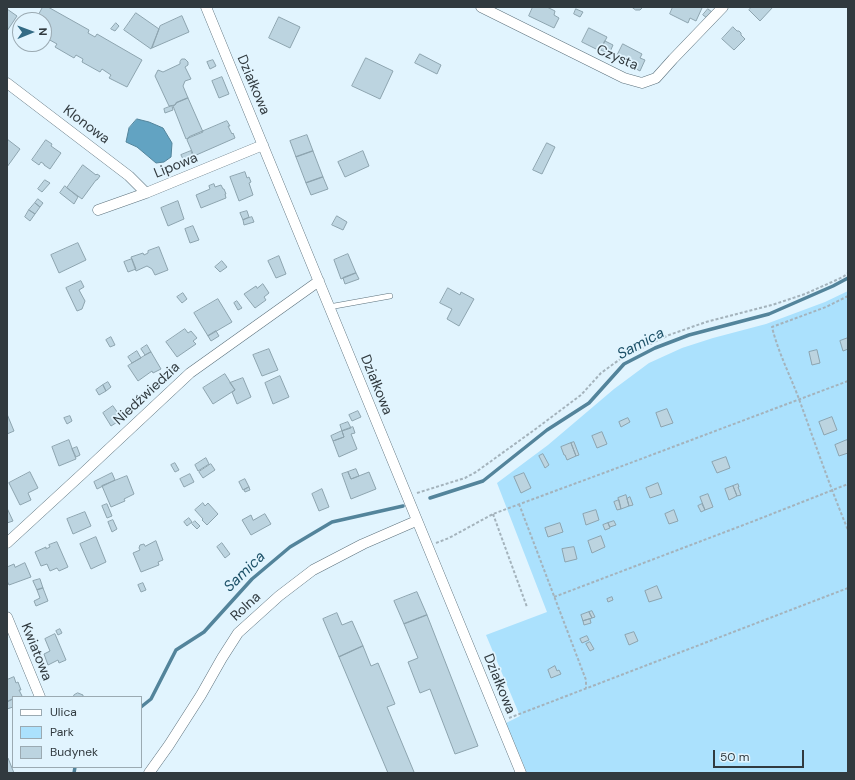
<!DOCTYPE html>
<html>
<head>
<meta charset="utf-8">
<style>
	body { margin:0 }
	#map { position:relative; width:855px; height:780px; overflow:hidden; background:#e1f4fe; font-family:"DM Sans",sans-serif }
	canvas { display:block }
	.frame { position:absolute; inset:0; border:8px solid #313a3f; pointer-events:none }
	.legend { position:absolute; left:12px; top:696px; width:130px; height:72px; box-sizing:border-box; background:#e1f4fe; border:1px solid #9baab2; margin:0; padding:5px 7px; list-style:none; font-size:12px; color:#313a3f }
	.legend li { display:flex; align-items:center; gap:8px; height:20px }
	.legend b { width:20px; border:1px solid #9baab2 }
	.north { position:absolute; left:12px; top:12px; width:40px; height:40px; box-sizing:border-box; background:#e1f4fe; border:1px solid #9baab2; border-radius:50%; rotate:89deg; font-size:11px; font-weight:700; line-height:16px; text-align:center; color:#313a3f }
	.north::after { content:''; display:block; margin:auto; width:14px; height:18px; background:#336b85; clip-path:polygon(50% 0,100% 100%,50% 72%,0 100%) }
	.scale { position:absolute; left:713px; top:750px; width:91px; height:18px; box-sizing:border-box; border:2px solid #313a3f; border-top:0; padding-left:5px; font-size:12px; line-height:14px; white-space:nowrap; color:#313a3f; -webkit-text-stroke:3px #e1f4fe; paint-order:stroke }
</style>
</head>
<body>
<div id="map">
<canvas width="855" height="780"></canvas>
<div class="frame"></div>
<ul class="legend">
<li><b style="height:5px;background:#fff"></b>Ulica</li>
<li><b style="height:11px;background:#abe1fd"></b>Park</li>
<li><b style="height:11px;background:#bcd4e0"></b>Budynek</li>
</ul>
<div class="north">N</div>
<div class="scale">50 m</div>
</div>
<script>
const ctx = document.querySelector('canvas').getContext('2d');
ctx.lineJoin = 'round';
function fillPath(path, color) {
  ctx.fillStyle = color;
  ctx.fill(path, 'evenodd');
}
function trace(path, color, width, dash) {
  ctx.strokeStyle = color;
  ctx.lineWidth = width;
  ctx.lineCap = dash ? 'butt' : 'round';
  ctx.setLineDash(dash || []);
  ctx.stroke(path);
}
function label(font, color, halo, rows, align = 'center') {
  ctx.font = font + ' "DM Sans",sans-serif';
  ctx.lineWidth = 3.5;
  ctx.setLineDash([]);
  ctx.textBaseline = 'middle';
  ctx.strokeStyle = halo;
  ctx.fillStyle = color;
  for (const [text, x, y, turn = 0] of rows) {
    ctx.save();
    ctx.translate(x, y);
    ctx.rotate((+turn || 0) * Math.PI / 180);
    ctx.textAlign = isNaN(turn) ? turn : align;
    if (halo) ctx.strokeText(text, 0, 0);
    ctx.fillText(text, 0, 0);
    ctx.restore();
  }
}
const green = new Path2D(`
	M848,291v482h-321l-21,-50 14,-7 -34,-81 61,-23 -50,-129 51,-38 66,-56 35,-26 33,-15 31,-10 53,-14 59,-22z`);
const water = new Path2D(`
	M137,119l12,3 14,6 9,15 -1,14 -7,5 -8,1 -19,-16 -11,-5 3,-14z`);
const stream = new Path2D(`
	M430,498l53,-17 64,-51 42,-27 35,-39 31,-16 34,-13 80,-21 64,-28 15,-8
	M141,707l10,-8 25,-49 28,-18 48,-53 38,-32 42,-25 71,-16
	M74,773l1,-6`);
const building = new Path2D(`
	M43,7h5l41,23 -1,3 7,4 2,-3 45,26 -15,27 -18,-9 2,-3 -9,-6 -2,3 -18,-10 1,-3 -7,-4 -2,3 -19,-11 2,-3 -9,-5 -2,3 -2,-1v-21h-8z
	M533,7h14l8,4 -1,4 5,3 -5,10 -25,-12z
	M632,7h11l-3,3h-4z
	M673,7h27l2,1 -6,13 -6,-3 -2,5 -18,-9z
	M752,7h21l-13,14 -11,-11z
	M7,9l10,7 -10,15z
	M576,9l7,3 -3,5 -6,-3z
	M708,9l4,3 -5,6 -4,-3z
	M136,13l23,16 -8,20 -27,-19z
	M182,16l7,16 -37,16 8,-22z
	M279,17l21,10 -10,21 -21,-10z
	M116,23l3,3 -4,5 -4,-2z
	M733,27l4,4h2l2,2v2l4,4 -11,11 -12,-11z
	M589,28l18,9 -7,14 -18,-9z
	M605,41l8,4 -4,9 -8,-4z
	M623,44l19,10 -2,4 5,2 -5,11 -24,-13z
	M420,54l21,11 -4,9 -22,-11z
	M366,58l27,13 -13,28 -28,-13z
	M182,59h3l3,3v3l-3,2 6,12 -6,2 -2,5 5,12 -12,5 -1,2 -6,1 -14,-30 3,-6 5,2 17,-8v-2z
	M213,60l3,6 -6,3 -3,-7z
	M222,77l7,17 -10,4 -7,-17z
	M188,98l15,34 -17,7 -13,-33 3,-2v-1z
	M172,106l1,4 -8,3 -1,-4z
	M227,121l3,5h-2l4,8 1,-1 2,5 -41,18 -7,-16 2,-3z
	M307,135l6,16 -17,6 -6,-16z
	M7,139l13,10 -13,18z
	M46,140l6,4 -1,2 10,7 -11,16 -6,-4v-1l-3,-2 -2,3 -7,-5z
	M547,143l8,4 -13,27 -9,-4z
	M191,151l4,9 -9,5 -5,-10z
	M313,151l10,26 -17,6 -10,-26z
	M363,151l6,15 -24,11 -7,-15z
	M83,165l13,10 1,-1 3,2 -3,4h-1l-14,19 -15,-11z
	M245,172l2,6 2,-1 2,5 -2,1 4,12 -14,6 -9,-24z
	M323,177l5,12 -17,6 -5,-12z
	M45,180l5,3 -8,9 -4,-3z
	M214,184l1,3 6,-2 2,4h1l2,5h-1l1,4 -25,10 -5,-13 14,-6 -1,-3z
	M65,186l13,11 -4,7 -14,-11z
	M38,199l5,4 -3,4 -5,-4z
	M178,201l6,18 -16,7 -7,-18z
	M35,203l5,4 -5,7 -6,-4z
	M29,210l6,4 -5,7 -5,-4z
	M247,211l2,6 -6,3 -3,-7z
	M337,216l10,6 -4,8 -11,-5z
	M252,217l2,5 -10,3 -1,-5z
	M193,226l6,14 -9,3 -5,-14z
	M78,243l8,17 -27,13 -8,-18z
	M159,247l9,23 -13,5 -3,-6 -5,-3 -11,5 -5,-14 12,-4 1,2 4,-2v-2z
	M348,254l8,19 -15,6 -7,-19z
	M279,256l7,18 -10,4 -8,-17z
	M132,259l4,10 -8,3 -4,-10z
	M222,261l5,6 -7,5 -5,-5z
	M356,273l3,6 -14,5 -2,-6z
	M81,281l3,6 -5,3 6,11 -3,8 -5,2 -11,-23z
	M263,284l6,9 -5,4 2,3 -11,8 -11,-14 12,-8 1,2z
	M448,288l12,7 1,-3 13,7 -15,27 -12,-7 5,-10 -12,-6z
	M183,293l4,6 -5,4 -5,-6z
	M218,299l14,23 -24,14 -14,-23z
	M237,301l5,7 -4,2 -4,-7z
	M185,329l3,4 3,-2 6,7 -4,3 3,3 -19,13 -11,-15z
	M216,331l3,5 -8,5 -3,-5z
	M111,337l4,8 -5,2 -4,-7z
	M848,338v11l-5,2 -3,-10z
	M147,345l4,7 -6,3 -4,-6z
	M269,349l9,21 -16,6 -9,-21z
	M817,350l3,13 -8,2 -3,-13z
	M137,351l4,7 -9,5 -4,-6z
	M151,352l10,17 -8,4 -1,-2 -14,10 -10,-15z
	M225,374l10,16 -22,14 -10,-16z
	M280,376l9,21 -16,7 -8,-21z
	M243,378l8,19 -14,7 -5,-12 3,-2 -5,-7z
	M108,382l3,5 -5,4 -3,-6z
	M103,385l3,6 -7,4 -3,-5z
	M113,406l9,13 -11,7 -8,-13z
	M667,409l6,14 -12,4 -5,-14z
	M358,411l3,6 -9,4 -3,-6z
	M7,414l7,17 -7,3z
	M70,416l2,5 -5,3 -3,-6z
	M832,417l5,13 -13,5 -5,-13z
	M628,418l2,4 -9,5 -2,-5z
	M348,422l3,6 -9,3 -2,-6z
	M353,427l2,6 -4,1 6,15 -18,8 -6,-16 11,-4 -2,-6z
	M342,431l2,6 -11,4 -2,-5z
	M602,432l5,12 -10,4 -5,-12z
	M69,440l7,19 -17,7 -7,-19z
	M847,440l1,2v11l-9,3 -4,-11z
	M574,442l5,13 -3,1 -5,-13z
	M571,443l5,13 -9,4 -2,-5h-1l-3,-8z
	M77,447l3,8 -4,2 -4,-8z
	M543,454l6,11 -4,3 -6,-12z
	M726,457l4,11 -13,5 -5,-11z
	M206,458l3,6 -11,7 -3,-6z
	M175,463l4,7 -4,2 -4,-7z
	M211,464l4,6 -12,8 -4,-6z
	M356,469l3,7 -8,3 -3,-7z
	M30,472l8,16 -10,5 3,7 -11,5 -11,-22z
	M348,472l3,7 18,-7 7,17 -25,10 -9,-25z
	M112,473l3,7 -18,9 -3,-7z
	M524,473l7,15 -10,5 -7,-16z
	M190,474l4,8 -10,5 -4,-8z
	M127,476l7,18 -10,5 1,2 -14,6 -9,-21z
	M245,479l4,8 -6,3 -4,-8z
	M658,483l4,11 -12,4 -4,-10z
	M738,484l1,3h-1l3,8 -4,1 -4,-10z
	M733,486l4,10 -8,4 -4,-11z
	M249,487l1,3 -5,2 -1,-2z
	M322,489l7,18 -10,4 -7,-17z
	M708,494l5,13 -8,3 -5,-13z
	M626,495l3,11 -8,3 -3,-11z
	M630,497l3,8 -4,1 -2,-7z
	M619,500l2,9 -4,1 -3,-8z
	M203,503l2,3 3,-3 10,11 -11,11 -5,-5 1,-1 -8,-9z
	M107,504l5,12 -5,2 -5,-12z
	M702,504l3,6 -4,2 -3,-6z
	M7,508l6,13 -6,2z
	M596,510l3,10 -13,5 -3,-11z
	M674,510l4,11 -9,3 -4,-10z
	M85,512l6,14 -18,8 -6,-15z
	M265,514l6,10 -20,11 -9,-15 9,-5 2,5z
	M189,518l3,4 -5,4 -3,-4z
	M113,520l4,9 -5,3 -4,-10z
	M195,521l5,5 -3,3 -5,-5z
	M614,521l2,4 -6,2 -2,-4z
	M560,523l3,9 -15,5 -3,-9z
	M608,523l2,5 -5,2 -2,-5z
	M601,536l4,11 -13,6 -4,-12z
	M96,537l10,25 -15,7 -11,-25z
	M156,541l7,19 -5,2 1,3 -18,7 -8,-19 7,-3 -1,-2 1,-3 4,-1 1,2z
	M57,542l11,25 -9,4 -2,-3 -7,3 -3,-7 -6,2 -6,-14 11,-5v2l4,-2 -1,-2z
	M222,543l8,11 -5,4 -8,-11z
	M574,547l3,12 -12,3 -3,-13z
	M25,563l6,14 -22,8 -2,-4v-14l7,-3 1,3z
	M40,579l3,9 -6,2 -4,-9z
	M143,583l3,7 -5,2 -3,-7z
	M657,586l5,12 -13,4 -4,-11z
	M43,588l5,13 -12,5 -2,-5 6,-3 -3,-8z
	M417,592l10,23 -23,9 -10,-23z
	M612,597l1,3 -5,2 -1,-3z
	M592,611l3,6 -3,1 -3,-6z
	M589,612l3,6 -9,3 -2,-6z
	M337,613l5,12 10,-4 11,25 -24,11 -16,-38z
	M427,615l51,131 -23,8 -25,-65 -10,4 -12,-31 10,-4 -14,-34z
	M590,619l1,4 -7,2 -1,-4z
	M60,629l2,4 -4,2 -2,-4z
	M634,632l4,9 -9,4 -4,-10z
	M55,634l11,26 -7,3 -1,-3 -10,5 -4,-11 6,-3 -5,-12z
	M587,636l2,4 -7,3 -2,-4z
	M590,642l4,7 -4,2 -4,-7z
	M363,646l8,20 7,-3 17,41 -8,3 27,65 -2,1h-24l-49,-116z
	M555,666l2,5 2,-1 2,4 -10,4 -3,-8z
	M14,677l2,6 2,-1 3,8h-2l3,6 -3,1h-6v2l-6,3v-22z
	M78,693l5,2v2h-10l1,-2z
	M13,699v8l-6,2v-7z
	M7,758h1l6,15h-7z`);
const path = new Path2D(`
	M848,296l-22,11 -54,20c6,25 18,48 27,72 16,44 31,88 49,131
	M417,493l48,-15 11,-6 61,-44 44,-33 20,-22 22,-16 46,-22 37,-13 66,-17 33,-11 38,-17 5,-4
	M519,504l67,176v8
	M493,514l34,93
	M436,543l13,-5 44,-24 16,-6 100,-37 239,-90
	M554,597l200,-76 94,-37
	M509,718l339,-130`);
const service = new Path2D(`
	M329,307l61,-11`);
const minor = new Path2D(`
	M206,7c106,255 208,511 315,766
	M481,7l143,71 18,5 14,-5 17,-19 50,-52
	M7,83l122,93 17,17
	M98,210l48,-17 117,-48
	M7,543l75,-69 108,-101 129,-92
	M7,617l33,80
	M149,773l20,-28 32,-50 21,-37 16,-25 41,-37 34,-26 50,-26 53,-23`);
const streetNames = [
	["Czysta",617,58,23],
	["Działkowa",253,85,67],
	["Klonowa",86,125,37],
	["Lipowa",176,166,-22],
	["Działkowa",376,385,68],
	["Niedźwiedzia",147,394,-43],
	["Rolna",246,607,-43],
	["Kwiatowa",36,652,68],
	["Działkowa",499,684,68]
];
const waterNames = [
	["Samica",641,344,-28],
	["Samica",245,572,-44]
];
fillPath(green, '#abe1fd');
fillPath(water, '#62a3c2');
trace(water, '#53849b', 1);
trace(stream, '#53849b', 3.5);
fillPath(building, '#bcd4e0');
trace(building, '#8da4af', 1);
trace(service, '#5c717c', 6);
trace(minor, '#5c717c', 11);
trace(path, '#a4b3bc', 2, [3, 2]);
trace(service, '#fff', 5);
trace(minor, '#fff', 10);
label('14px', '#313a3f', '#e1f4fe', streetNames);
label('italic 15px', '#1d5168', '#e1f4fe', waterNames);
</script>
</body>
</html>
